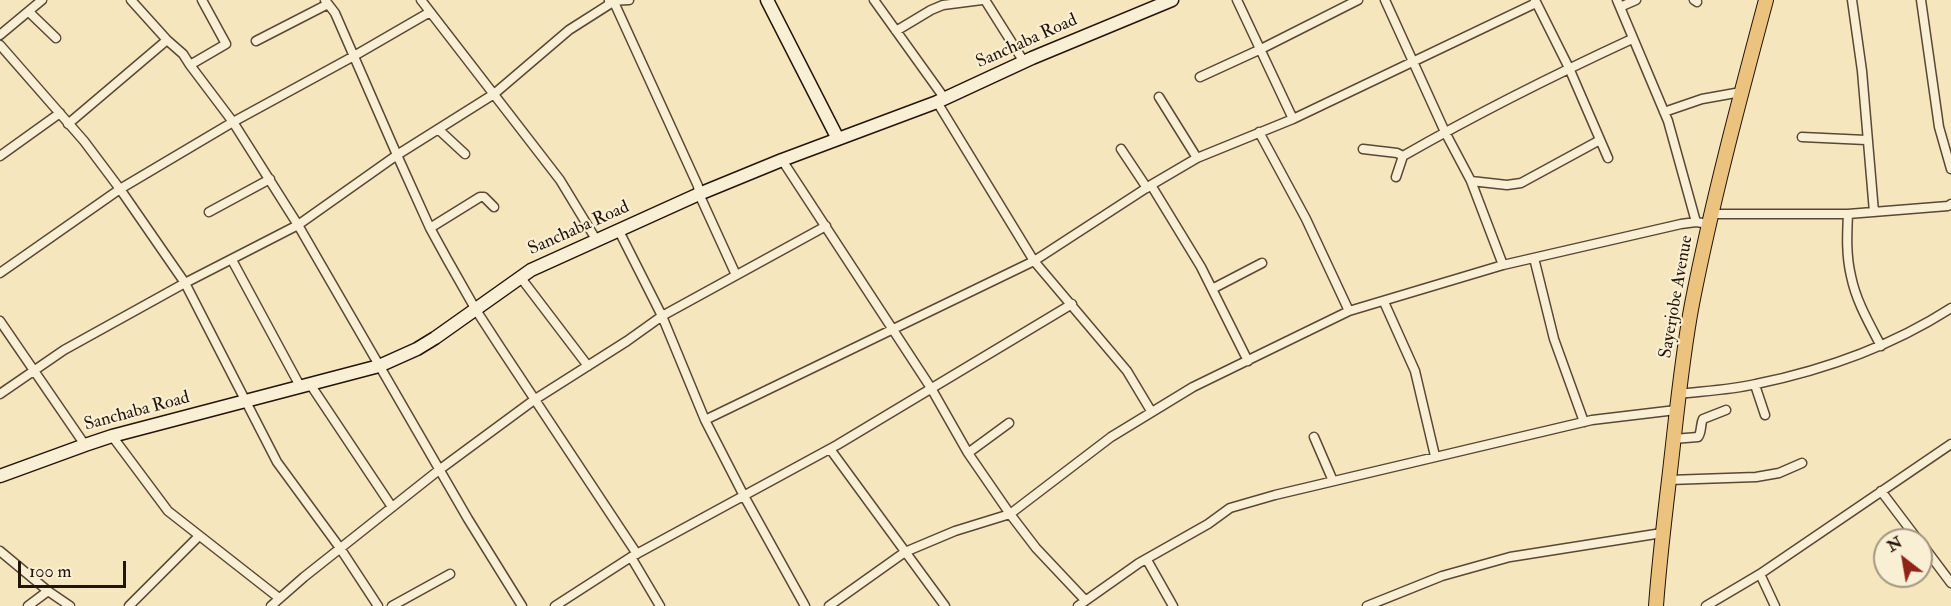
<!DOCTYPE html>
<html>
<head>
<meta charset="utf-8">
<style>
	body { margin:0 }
	#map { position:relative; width:1951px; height:606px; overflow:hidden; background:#f6e6bd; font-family:"IM FELL Double Pica",serif }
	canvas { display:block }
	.north { position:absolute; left:1873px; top:528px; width:60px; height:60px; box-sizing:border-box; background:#f9efd4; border:2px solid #a39782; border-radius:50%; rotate:329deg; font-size:16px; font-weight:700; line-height:24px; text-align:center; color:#231408 }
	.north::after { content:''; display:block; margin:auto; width:21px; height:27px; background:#8f2418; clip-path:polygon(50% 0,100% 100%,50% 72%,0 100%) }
	.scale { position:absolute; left:18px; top:561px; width:108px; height:27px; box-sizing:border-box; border:3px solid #231408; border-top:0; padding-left:8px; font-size:18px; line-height:21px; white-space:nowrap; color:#231408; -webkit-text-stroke:4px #f9efd4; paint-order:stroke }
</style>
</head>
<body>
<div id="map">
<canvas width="1951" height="606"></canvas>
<div class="north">N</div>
<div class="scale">100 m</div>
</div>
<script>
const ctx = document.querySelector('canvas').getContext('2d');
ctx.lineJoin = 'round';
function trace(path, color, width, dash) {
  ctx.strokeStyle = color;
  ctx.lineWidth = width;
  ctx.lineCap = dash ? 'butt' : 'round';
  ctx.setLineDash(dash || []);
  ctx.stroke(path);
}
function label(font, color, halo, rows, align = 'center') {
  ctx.font = font + ' "IM FELL Double Pica",serif';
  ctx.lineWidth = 4.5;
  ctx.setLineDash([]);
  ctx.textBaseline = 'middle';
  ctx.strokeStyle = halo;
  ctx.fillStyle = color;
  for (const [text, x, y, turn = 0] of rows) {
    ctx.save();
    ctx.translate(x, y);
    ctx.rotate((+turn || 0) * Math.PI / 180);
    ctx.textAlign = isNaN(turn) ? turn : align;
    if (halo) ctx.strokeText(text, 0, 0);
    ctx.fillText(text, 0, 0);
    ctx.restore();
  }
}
const street = new Path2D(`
	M131,0l36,40 16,14 7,11 43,57 65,103 170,294 54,87
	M325,0l10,13 62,142 33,73 17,31 29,51 24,37 137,207
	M421,0l139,180 37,61
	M613,0l85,186 1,8 37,81
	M874,0l71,99
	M985,0l39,62
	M1237,0l56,119
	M1385,0l60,132 26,49 32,84
	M1535,0l34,68 39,90
	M1617,0l51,121 28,101
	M1694,0l3,2
	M1852,0l10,71 12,141
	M1921,0l18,127 12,42
	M609,1l20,-1
	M1620,7l16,-7
	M29,12l27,26
	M896,31l35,-21 12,-5 39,-5
	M0,35l42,-35
	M256,41l72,-37
	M0,45l84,96 36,48 65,94 92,179 63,86 38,58
	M190,65l36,-21 -24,-44
	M1200,77l61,-28 97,-49
	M1159,97l38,61
	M937,102l97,159 93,110 24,40
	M1664,112l38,-13 39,-7
	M68,124l99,-84
	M438,129l27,25
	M1259,132l47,87 43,92
	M1802,137l64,3
	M1121,149l26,39
	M1363,149l34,4 6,3
	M0,156l60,-43
	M782,160l149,228 37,65 42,61 26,34 49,52
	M1396,177l7,-21c75,-43 151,-81 229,-117
	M1471,181l36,4 14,-2 79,-43
	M1151,185l50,82 11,22
	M209,212l61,-33
	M1711,214h137l100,-8 3,-2
	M1848,214c-1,21 -2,41 3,62 5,25 18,47 30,70
	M430,228l50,-31h4l10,10
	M619,231l43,85 43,104 39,76 61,110
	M1534,258l20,81 30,83
	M232,260l68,126
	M0,273l120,-84 113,-67 121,-66 76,-44
	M521,278l67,88
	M1384,302l31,69 20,85
	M0,321l85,124
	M1248,361l-36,-72 50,-26
	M310,384l82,123
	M1755,385l10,30
	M0,394l64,-44 121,-67 113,-58 99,-70 97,-61 75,-64 44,-28
	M1678,394c26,-3 52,-4 78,-10 68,-14 136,-38 195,-76
	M705,420l329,-159 117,-76 46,-27 96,-39 243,-116
	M112,436l56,75 111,87
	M1314,437l19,44
	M1673,439l25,-2c4,-5 2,-12 5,-18l23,-9
	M830,449l115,157
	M968,453l41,-30
	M1669,480l87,-3 23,-4 23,-10
	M1881,491l37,49
	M1921,543l30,40
	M0,551l48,40 22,15
	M631,557l29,49
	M1147,560l26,46
	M1760,574l15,32
	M28,606l20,-15
	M129,606l70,-70
	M271,606l33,-29 135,-107 95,-70 93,-59 35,-25 164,-90
	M392,606l58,-32
	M555,606l76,-49 206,-112 235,-141
	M829,606l76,-54 50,-21 55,-17 101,-77 82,-50 156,-76 154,-46 178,-41 15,-2 13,2
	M1078,606l61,-43 69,-39 22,-16 45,-13 317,-75 84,-10
	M1367,606l75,-30 68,-19 152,-24
	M1706,606l54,-32 191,-130`);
const secondary = new Path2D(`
	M767,0l71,139
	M0,476l85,-31 27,-9 267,-70 38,-17 18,-11 96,-68 168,-76 83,-34 155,-58 95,-44 140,-58`);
const primary = new Path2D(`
	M1656,606c3,-42 8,-84 13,-126 7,-59 12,-118 23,-176 20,-102 47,-203 74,-304`);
const streetNames = [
	["Sanchaba Road",1027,42,-24],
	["Sanchaba Road",579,229,-24],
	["Sayerjobe Avenue",1677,297,-80],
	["Sanchaba Road",137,412,-15]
];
trace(street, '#584835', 11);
trace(secondary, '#231408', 15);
trace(primary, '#231408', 16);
trace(street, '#f9efd4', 8);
trace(secondary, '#f9efd4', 12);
trace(primary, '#ebc37e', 14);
label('18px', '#231408', '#f9efd4', streetNames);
</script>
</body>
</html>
